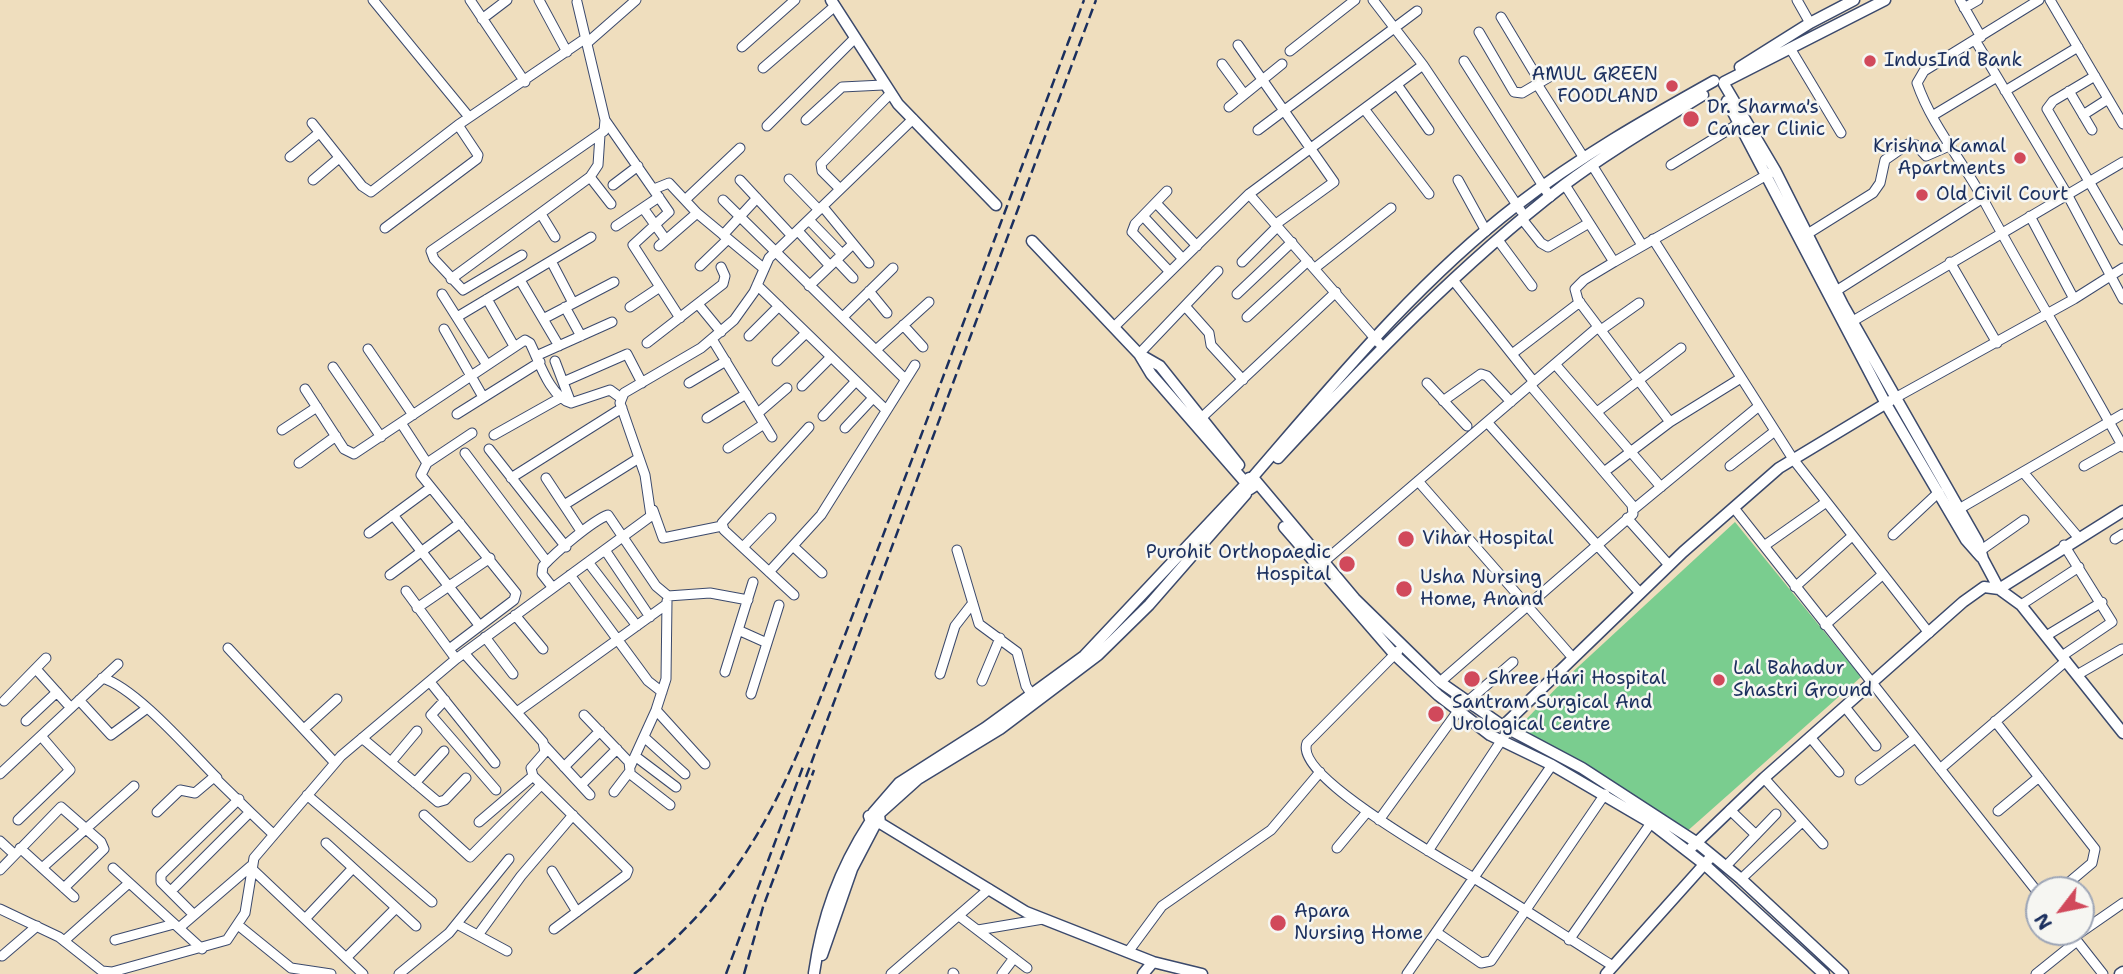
<!DOCTYPE html>
<html>
<head>
<meta charset="utf-8">
<style>
	body { margin:0 }
	#map { position:relative; width:2123px; height:974px; overflow:hidden; background:#efdebe; font-family:"Shantell Sans",sans-serif }
	canvas { display:block }
	.north { position:absolute; left:2025px; top:876px; width:70px; height:70px; box-sizing:border-box; background:#f6f6f2; border:2px solid #9ea6b7; border-radius:50%; rotate:238deg; font-size:19px; font-weight:700; line-height:28px; text-align:center; color:#1b2f5e }
	.north::after { content:''; display:block; margin:auto; width:24px; height:32px; background:#d1495b; clip-path:polygon(50% 0,100% 100%,50% 72%,0 100%) }
</style>
</head>
<body>
<div id="map">
<canvas width="2123" height="974"></canvas>
<div class="north">N</div>
</div>
<script>
const ctx = document.querySelector('canvas').getContext('2d');
ctx.lineJoin = 'round';
function fillPath(path, color) {
  ctx.fillStyle = color;
  ctx.fill(path, 'evenodd');
}
function trace(path, color, width, dash) {
  ctx.strokeStyle = color;
  ctx.lineWidth = width;
  ctx.lineCap = dash ? 'butt' : 'round';
  ctx.setLineDash(dash || []);
  ctx.stroke(path);
}
function label(font, color, halo, rows, align = 'center') {
  ctx.font = font + ' "Shantell Sans",sans-serif';
  ctx.lineWidth = 5;
  ctx.setLineDash([]);
  ctx.textBaseline = 'middle';
  ctx.strokeStyle = halo;
  ctx.fillStyle = color;
  for (const [text, x, y, turn = 0] of rows) {
    ctx.save();
    ctx.translate(x, y);
    ctx.rotate((+turn || 0) * Math.PI / 180);
    ctx.textAlign = isNaN(turn) ? turn : align;
    if (halo) ctx.strokeText(text, 0, 0);
    ctx.fillText(text, 0, 0);
    ctx.restore();
  }
}
const green = new Path2D(`
	M1735,522l126,155 -177,157 -172,-100 54,-56z`);
const minor = new Path2D(`
	M373,0l96,117
	M470,0l55,82
	M539,0l28,52
	M1373,0l50,65 98,146
	M1797,0l13,23
	M1960,0l21,37
	M2039,0l-115,71 -7,12c15,43 45,77 66,116 45,84 95,165 140,248
	M2050,0l73,124
	M1964,8l14,-8
	M1501,17l39,65
	M482,19l25,-19
	M1479,32l35,60 8,1 34,-20
	M1975,40l92,154 56,105
	M587,43l49,-43
	M1238,45l96,137 -58,42
	M742,47l53,-47
	M1790,48l51,85
	M1290,51l65,-51
	M1464,61l86,136
	M1222,64l22,30
	M763,68l72,-62
	M2095,76l-42,25 -6,8 76,131
	M1537,84l47,74
	M1398,86l31,44
	M2005,91l73,-44
	M2069,91l23,39
	M1229,107l53,-43
	M1365,110l64,84
	M2083,115l25,-16
	M1932,116l65,-39
	M605,120l64,92 -36,33 47,73
	M806,120l36,-33 41,-2
	M312,123l50,63 9,6 87,-67 128,-87
	M767,126l88,-88
	M1258,130l159,-119
	M290,157l29,-24
	M1592,165l50,80
	M1671,165l67,-41
	M590,177l21,27
	M789,179l30,31
	M313,180l26,-22
	M740,180l52,56
	M1458,180l28,51
	M613,185l25,-19
	M1565,185l49,77
	M654,189l15,-6 28,30 65,54
	M840,189l-18,-18 -1,-7 69,-70
	M1167,191l-32,33 -3,8 38,40
	M1249,194l130,149
	M685,200l55,-52
	M723,200l182,179
	M1156,203l41,43
	M823,207l46,56
	M643,208l23,32
	M541,214l14,23
	M1143,216l40,43
	M2030,216l44,83
	M1522,219l19,24 7,4 41,-24
	M809,220l33,34
	M616,226l43,-29
	M385,228l92,-69 1,-4 -20,-30
	M798,231l32,35
	M1809,233l64,-40 7,-10 5,-23 23,-16 8,1 10,11 23,-10
	M723,235l34,-37
	M1653,239l140,220 136,174
	M1498,240l34,46
	M659,246l38,-33
	M522,255l-59,35 -29,-31 -3,-8 173,-120 1,-11 -28,-118
	M836,260l17,18
	M551,261l22,42
	M1242,262l36,-36
	M1950,262l47,81
	M700,266l28,-27
	M1315,268l76,-60
	M451,279l139,-102 8,-12 2,-30
	M520,280l39,66
	M1453,280l81,102
	M757,285l128,124
	M809,286l44,-42
	M869,291l18,22
	M1836,291l147,-93
	M442,294l45,71
	M1237,294l55,-52
	M487,299l27,47
	M698,304l23,28
	M1185,306l24,27 2,12 32,35
	M565,307l16,29
	M630,307l30,-20
	M844,316l49,-48
	M457,317l134,-80
	M1247,317l61,-56
	M543,319l71,-37
	M1853,321l270,-159
	M903,325l20,22
	M1114,327l135,-133 174,-129
	M444,329l39,68
	M1601,330l38,-27
	M749,336l30,-30
	M712,339l60,98
	M647,343l76,-59 2,-8 -4,-9
	M368,349l45,66
	M877,349l52,-47
	M1139,354l79,-83
	M1512,354l68,-52
	M536,356l76,-34
	M555,361l16,42
	M777,361l29,-28
	M1555,364l106,123
	M333,367l48,70
	M1741,378l-71,44 -92,-122 -3,-11 9,-9 30,-18 158,-90
	M563,382l64,-28 15,29
	M689,383l37,-22
	M1427,383l40,43
	M802,386l29,-29
	M305,389l39,60 10,5 171,-114 5,3c9,18 20,54 41,60l39,-13 11,8
	M1895,398l179,-99 49,-31
	M1443,401l38,-27 6,2 24,26
	M1597,412l84,-64
	M758,413l29,-25
	M457,414l83,-52
	M823,416l33,-35
	M707,418l39,-24
	M1197,422l139,-130
	M1487,422l153,171
	M401,423l26,40
	M845,428l28,-30
	M282,430l35,-23
	M494,435l66,-37
	M728,448l36,-24
	M489,449l77,98
	M465,453l82,109
	M299,463l37,-27
	M1730,466l45,-35
	M2084,466l39,-22
	M1604,472l66,-50
	M2023,472l55,65
	M511,478l111,-70
	M546,478l35,53
	M1418,481l155,177
	M564,505l75,-47
	M1734,508l305,386
	M1634,509l125,-103
	M1959,509l164,-95
	M653,510l10,28 59,-12
	M393,515l86,110
	M1627,518l42,47
	M369,533l61,-45
	M1893,535l46,-43
	M2115,539l8,-5
	M1764,546l61,-43
	M743,547l28,-29
	M794,547l28,26
	M605,550l45,67
	M957,550l22,74 38,28 9,34 8,12
	M1977,553l47,-33
	M588,562l49,64
	M1320,565l278,-238
	M769,572l52,-57 94,-150
	M390,575l70,-52
	M570,575l78,106 14,11
	M1795,587l56,-50
	M553,588l-11,-14 1,-8c13,-14 49,-45 65,-51l48,71 12,10 42,-3 38,7
	M406,591l50,68
	M794,595l-70,-65 -2,-7 87,-96
	M2021,605l58,-38
	M417,608l73,-50
	M515,615l28,34
	M1825,625l57,-50
	M738,630l29,13
	M2046,636l56,-34
	M485,637l28,37
	M452,647l62,-47 2,-7 -95,-118 6,-12 45,-30
	M228,648l107,115
	M1398,651l-91,92c-14,34 143,120 170,137 46,28 91,58 136,86
	M464,653l79,89 2,10 -14,16 2,8 95,94 -2,5 -72,54
	M2062,656l50,-34 -48,-77
	M36,669l35,39
	M725,672l28,-90
	M940,674l15,-48 17,-22
	M2077,675l45,-26
	M102,678c33,9 89,74 115,100
	M982,681l18,-43
	M430,682l65,81
	M1440,682l193,-168 -1,-9 -102,-120
	M751,694l28,-89
	M79,700l32,35 35,-26
	M445,700l-14,15 65,75
	M4,701l42,-43
	M1467,702l46,-40
	M1845,707l31,39
	M656,710l49,54
	M517,712l150,-108
	M584,715l45,47 1,9 -16,21
	M26,721l31,-29
	M1995,721l100,128 -3,14 -32,27
	M304,729l33,-30
	M644,737l41,37
	M1810,737l29,35
	M362,738l76,64 7,-2 21,-22
	M544,745l46,50
	M635,756l41,31
	M391,762l26,-31
	M564,767l36,-36
	M630,767l26,-57 10,-31 1,-78
	M1940,769l126,-108
	M629,773l41,32
	M0,774l118,-110
	M1764,778l59,66
	M1860,780l55,-42
	M415,783l29,-32
	M581,785l36,-36
	M307,795l125,107
	M1730,810l26,25
	M1998,811l41,-34
	M157,812l23,-22 15,3 19,-16 36,35 -79,79
	M250,812l23,22
	M424,815l46,42 71,-72
	M18,820l52,-50 -29,-34
	M1379,820l79,-109
	M479,822l54,-46
	M0,841l14,13
	M326,843l90,83
	M20,848l54,49
	M1337,848l30,-36
	M1428,851l81,-122
	M1726,866l50,-52
	M42,868l92,-82
	M113,868l89,81
	M251,868l112,106
	M0,870l61,-63 40,35 3,7 -40,39
	M552,871l25,41
	M1741,879l61,-57
	M0,909l59,28 43,34 10,1 115,-32 18,-27 9,-55 87,-102 115,-97 195,-143 -6,-41 -25,-72 4,-10 77,-45 33,-28 20,-28 15,-34 144,-139
	M194,915l-33,-33v-7l78,-76
	M959,916l68,52
	M305,919l48,-51
	M457,924l50,27
	M238,925l53,43 40,6
	M179,928l72,-62
	M978,930l65,-11
	M1436,932l45,31 10,-2 114,-167
	M2070,932l33,42
	M478,935l43,-59 52,-61
	M2074,937l49,-34
	M115,940l59,-16
	M1569,940l82,-117
	M64,941l65,-58
	M1128,952l34,-46 109,-76 49,-58
	M2,956l35,-30
	M346,958l50,-50
	M953,973l1,1
	M399,974l50,-41 60,-74
	M891,974l98,-85
	M1002,974l12,-16
	M1407,974l145,-209
	M2036,974l41,-33`);
const tertiary = new Path2D(`
	M831,0l67,104 98,101
	M1740,67l70,-44 44,-23
	M1724,82l161,-82
	M1724,84l51,86 68,135 135,237 5,17 16,30 22,16 102,128
	M1727,101l159,303 80,136 15,17
	M1032,241l107,113 12,20 94,108
	M1139,354l21,12 79,99
	M1278,458c90,-97 181,-192 286,-273 44,-33 92,-61 139,-90
	M1252,478c83,-96 164,-195 265,-273 62,-48 129,-86 197,-124
	M1256,485l-6,4 -5,-7 4,-4 6,2 100,119 85,83 63,44 79,42 114,74 45,37 102,95
	M1284,527l111,128 43,40 52,40 62,30 99,58 53,41 120,110
	M1503,726l180,-174 96,-84 111,-67
	M873,813l26,-30 86,-55 99,-72 161,-171
	M879,814l39,-35 82,-50 98,-74 51,-50 97,-111
	M880,823l-1,-9 -10,2 3,9 8,-2 146,89 127,50 49,12
	M1692,847l72,-69 199,-176 21,-15 15,2 124,-78
	M822,955l30,-86 23,-44
	M814,973c8,-56 25,-103 56,-151
	M1143,974l10,-12
	M1606,974l103,-115
	M2120,974l3,-2`);
const rail = new Path2D(`
	M806,777l290,-777
	M634,974c114,-89 151,-185 202,-316 27,-69 53,-139 80,-209 56,-149 112,-299 168,-449
	M726,974l78,-210
	M744,974l19,-67 51,-137`);
const markers = [
	[1870,61,7,"#d1495b"],
	[1672,86,7,"#d1495b"],
	[1691,119,9,"#d1495b"],
	[2020,158,7,"#d1495b"],
	[1922,195,7,"#d1495b"],
	[1406,539,9,"#d1495b"],
	[1347,564,9,"#d1495b"],
	[1404,589,9,"#d1495b"],
	[1472,679,9,"#d1495b"],
	[1719,680,7,"#d1495b"],
	[1436,714,9,"#d1495b"],
	[1278,923,9,"#d1495b"]
];
const poiNames = [
	["IndusInd Bank",1884,61],
	["AMUL GREEN",1658,75,"right"],
	["FOODLAND",1658,97,"right"],
	["Dr. Sharma's",1707,108],
	["Cancer Clinic",1707,130],
	["Krishna Kamal",2006,147,"right"],
	["Apartments",2006,169,"right"],
	["Old Civil Court",1936,195],
	["Vihar Hospital",1422,539],
	["Purohit Orthopaedic",1331,553,"right"],
	["Hospital",1331,575,"right"],
	["Usha Nursing",1420,578],
	["Home, Anand",1420,600],
	["Lal Bahadur",1733,669],
	["Shastri Ground",1733,691],
	["Shree Hari Hospital",1488,679],
	["Santram Surgical And",1452,703],
	["Urological Centre",1452,725],
	["Apara",1294,912],
	["Nursing Home",1294,934]
];
fillPath(green, '#7acd8f');
trace(minor, '#3b496c', 11);
trace(tertiary, '#3b496c', 13);
trace(minor, '#fff', 9);
trace(tertiary, '#fff', 10);
trace(rail, '#1b2f5e', 2.5, [10, 5]);
for (const [x, y, r, color] of markers) {
  const dot = new Path2D();
  dot.arc(x, y, r, 0, 2 * Math.PI);
  ctx.fillStyle = color;
  ctx.fill(dot);
  trace(dot, '#f6f6f2', 2.5);
}
label('19px', '#1b2f5e', '#f6f6f2', poiNames, 'left');
</script>
</body>
</html>
